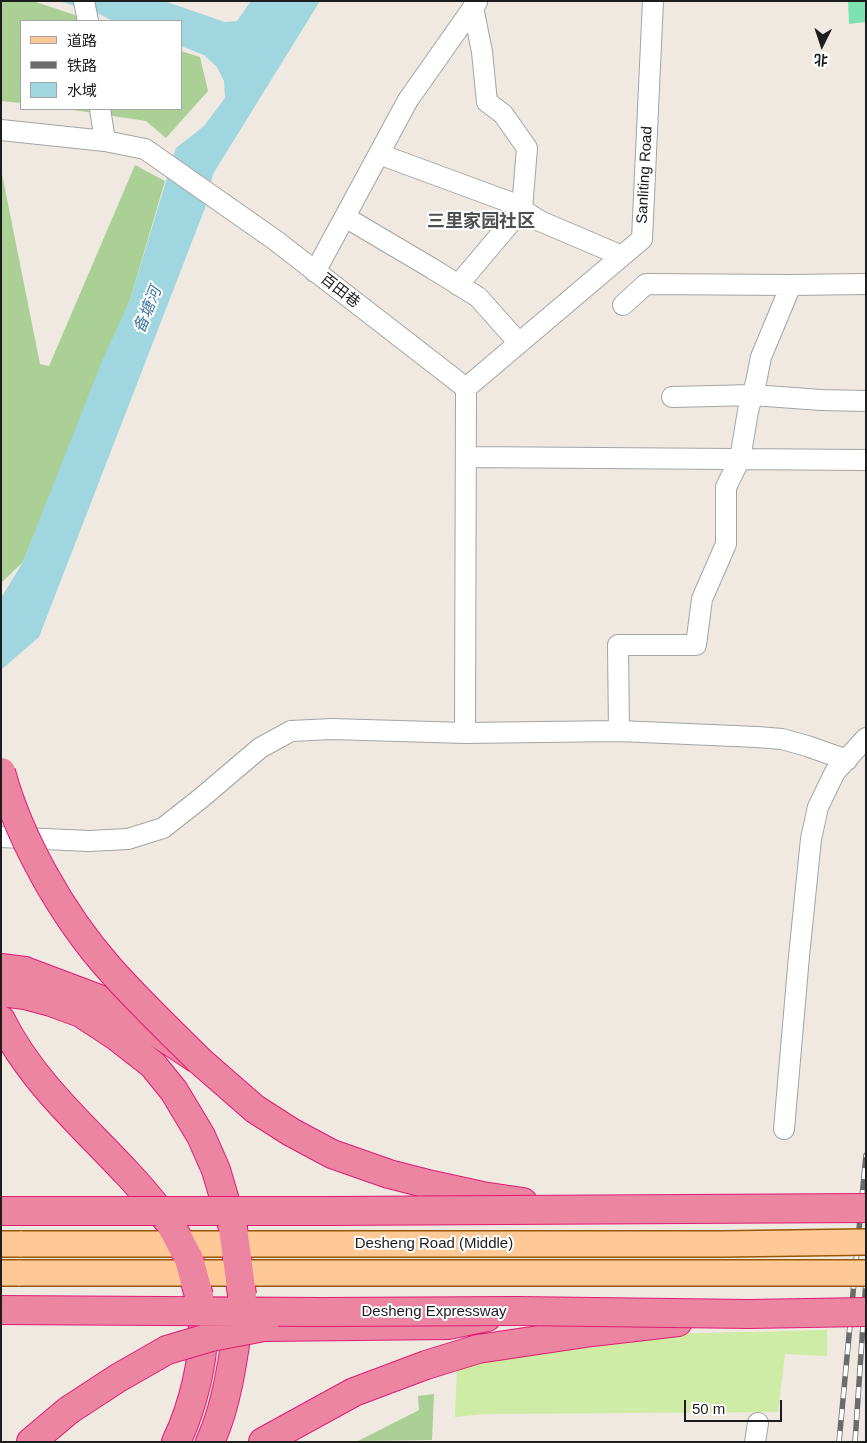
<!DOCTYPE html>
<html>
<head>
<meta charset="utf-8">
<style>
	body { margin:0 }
	#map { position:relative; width:867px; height:1443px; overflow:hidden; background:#efe9e2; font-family:Arial,"Noto Sans SC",sans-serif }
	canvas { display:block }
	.frame { position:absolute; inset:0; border:2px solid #1d1d1d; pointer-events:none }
	.legend { position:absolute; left:20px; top:20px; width:162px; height:90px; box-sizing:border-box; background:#fff; border:1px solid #a5a5a5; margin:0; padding:6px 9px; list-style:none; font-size:15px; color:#1d1d1d }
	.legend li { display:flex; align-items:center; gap:10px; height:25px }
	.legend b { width:25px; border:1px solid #a5a5a5 }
	.north { position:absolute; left:797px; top:20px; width:50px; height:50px; -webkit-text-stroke:4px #fff; paint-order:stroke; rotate:184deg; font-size:14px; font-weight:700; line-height:20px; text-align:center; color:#1d1d1d }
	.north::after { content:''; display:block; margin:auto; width:18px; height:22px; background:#1d1d1d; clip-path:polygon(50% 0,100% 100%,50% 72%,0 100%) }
	.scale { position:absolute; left:684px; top:1400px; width:98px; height:22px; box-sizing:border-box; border:2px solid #1d1d1d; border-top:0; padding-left:6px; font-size:15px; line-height:18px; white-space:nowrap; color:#1d1d1d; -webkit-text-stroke:4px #fff; paint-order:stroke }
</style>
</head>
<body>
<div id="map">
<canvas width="867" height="1443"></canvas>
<div class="frame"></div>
<ul class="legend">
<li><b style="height:6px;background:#ffc997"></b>道路</li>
<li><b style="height:6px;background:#6b6b6b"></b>铁路</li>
<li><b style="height:14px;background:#a0d6df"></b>水域</li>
</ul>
<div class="north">北</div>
<div class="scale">50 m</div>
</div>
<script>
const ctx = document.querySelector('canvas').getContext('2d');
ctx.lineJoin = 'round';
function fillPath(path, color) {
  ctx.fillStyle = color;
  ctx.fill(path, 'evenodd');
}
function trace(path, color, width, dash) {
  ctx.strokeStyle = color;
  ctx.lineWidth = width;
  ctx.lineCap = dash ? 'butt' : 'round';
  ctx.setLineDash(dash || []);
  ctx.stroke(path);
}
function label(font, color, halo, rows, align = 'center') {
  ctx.font = font + ' Arial,"Noto Sans SC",sans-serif';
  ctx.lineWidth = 4;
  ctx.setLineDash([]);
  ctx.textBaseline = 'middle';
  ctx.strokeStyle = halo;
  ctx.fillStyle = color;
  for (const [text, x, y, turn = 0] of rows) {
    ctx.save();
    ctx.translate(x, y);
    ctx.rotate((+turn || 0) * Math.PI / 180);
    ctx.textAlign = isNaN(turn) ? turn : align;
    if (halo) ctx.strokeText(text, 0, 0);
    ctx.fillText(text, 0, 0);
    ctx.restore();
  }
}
const grass = new Path2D(`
	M827,1330v26l-42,-2 -7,58 -291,2 -32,3 2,-50 31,-9 176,-24z`);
const forest = new Path2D(`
	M1,1h32l60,20h-72v82l-20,-2z
	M181,51l19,6 8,34 -42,47 -20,-17 -79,-12h114z
	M135,165l30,16 -35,119 -107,262 -22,21v-414l39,195 9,2z
	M434,1394l-2,46 -74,1 61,-31 -1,-14z`);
const pitch = new Path2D(`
	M848,1h18v21l-17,2z`);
const water = new Path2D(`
	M59,1h105l61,21 12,-1 14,-20h69l-107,173 -8,34 -166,429 -38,33v-72l22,-36 79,-201 28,-61 46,-152 28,-22 21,-28 -1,-17 -7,-14 -13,-12 -23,-9v-25h-68l-16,-8z`);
const minor = new Path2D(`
	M84,1l4,20
	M100,109l5,32
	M1,130l104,11 40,8 130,91 191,148
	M379,154l133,49 28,18 82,35
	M345,217l88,52 45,28 41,46
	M315,272l93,-172 69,-98
	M458,285l64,-76 5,-61 -24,-34 -16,-12 -5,-50 -9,-45
	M623,305l23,-21 145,1
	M466,388l176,-149 11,-238
	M672,397l81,-2 68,5 45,1
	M466,457l400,3
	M619,731l-1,-86h78l6,-46 24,-55v-57l14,-28 8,-48 8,-29 5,-25 30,-72 75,-1
	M465,733l1,-345
	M1,837l88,4 39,-2 35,-11 37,-29 60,-51 31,-17 41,-2 133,4 154,-2 138,6 25,2 25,7 40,14
	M784,1129l15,-173 12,-117 7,-32 17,-35 31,-34
	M755,1442l3,-19`);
const major = new Path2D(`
	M1,1244h21
	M1,1273h19`);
const highway = new Path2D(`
	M1,968l24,3 77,29 51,30 47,31 55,48 36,23 41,22 57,20 43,11 50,11 41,6
	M1,992l24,3 26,7 30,11 35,23 37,29 21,26 27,45 15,34 17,58
	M1,1020c29,59 80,104 124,151 16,16 30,35 45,52
	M264,1327l184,-2 39,-8
	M31,1442l38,-32
	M176,1442c16,-33 31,-88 26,-125
	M210,1442c18,-38 24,-90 30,-132
	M263,1442l91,-50 72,-27 52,-16 114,-17 86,-10`);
const rail = new Path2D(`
	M839,1442l27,-287
	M855,1442l11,-161`);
const majorBridge = new Path2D(`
	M22,1244h701l143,-2
	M20,1273h846`);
const highwayBridge = new Path2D(`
	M1,772c18,67 62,144 108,196 29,33 60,62 91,93
	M1,1211h329l536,-3
	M170,1223l19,36 10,37
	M233,1228l9,67
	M1,1310l320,2 196,-1 232,3 117,-2
	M69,1410l49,-32 49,-28 44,-13 53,-10`);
const streetNames = [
	["Sanliting Road",645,175,-87],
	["百田巷",340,291,38],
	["Desheng Road (Middle)",434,1244],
	["Desheng Expressway",434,1312]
];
const waterNames = [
	["备塘河",148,310,-68]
];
const quarterNames = [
	["三里家园社区",481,222]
];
fillPath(grass, '#ceeca5');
fillPath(forest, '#abd095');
fillPath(pitch, '#7ce2b1');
fillPath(water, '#a0d6df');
trace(minor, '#a4a4a4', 22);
trace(major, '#965700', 28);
trace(highway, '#e11b70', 30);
trace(minor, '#fff', 20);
trace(major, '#ffc997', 25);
trace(highway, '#eb85a1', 28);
trace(rail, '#6b6b6b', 5.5);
trace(rail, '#fff', 4, [11]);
trace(majorBridge, '#965700', 28, []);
trace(highwayBridge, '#e11b70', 30, []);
trace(majorBridge, '#ffc997', 25);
trace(highwayBridge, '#eb85a1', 28);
label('15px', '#1d1d1d', '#fff', streetNames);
label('italic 16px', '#4079a1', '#fff', waterNames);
label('bold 18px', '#505050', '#fff', quarterNames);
</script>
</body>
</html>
